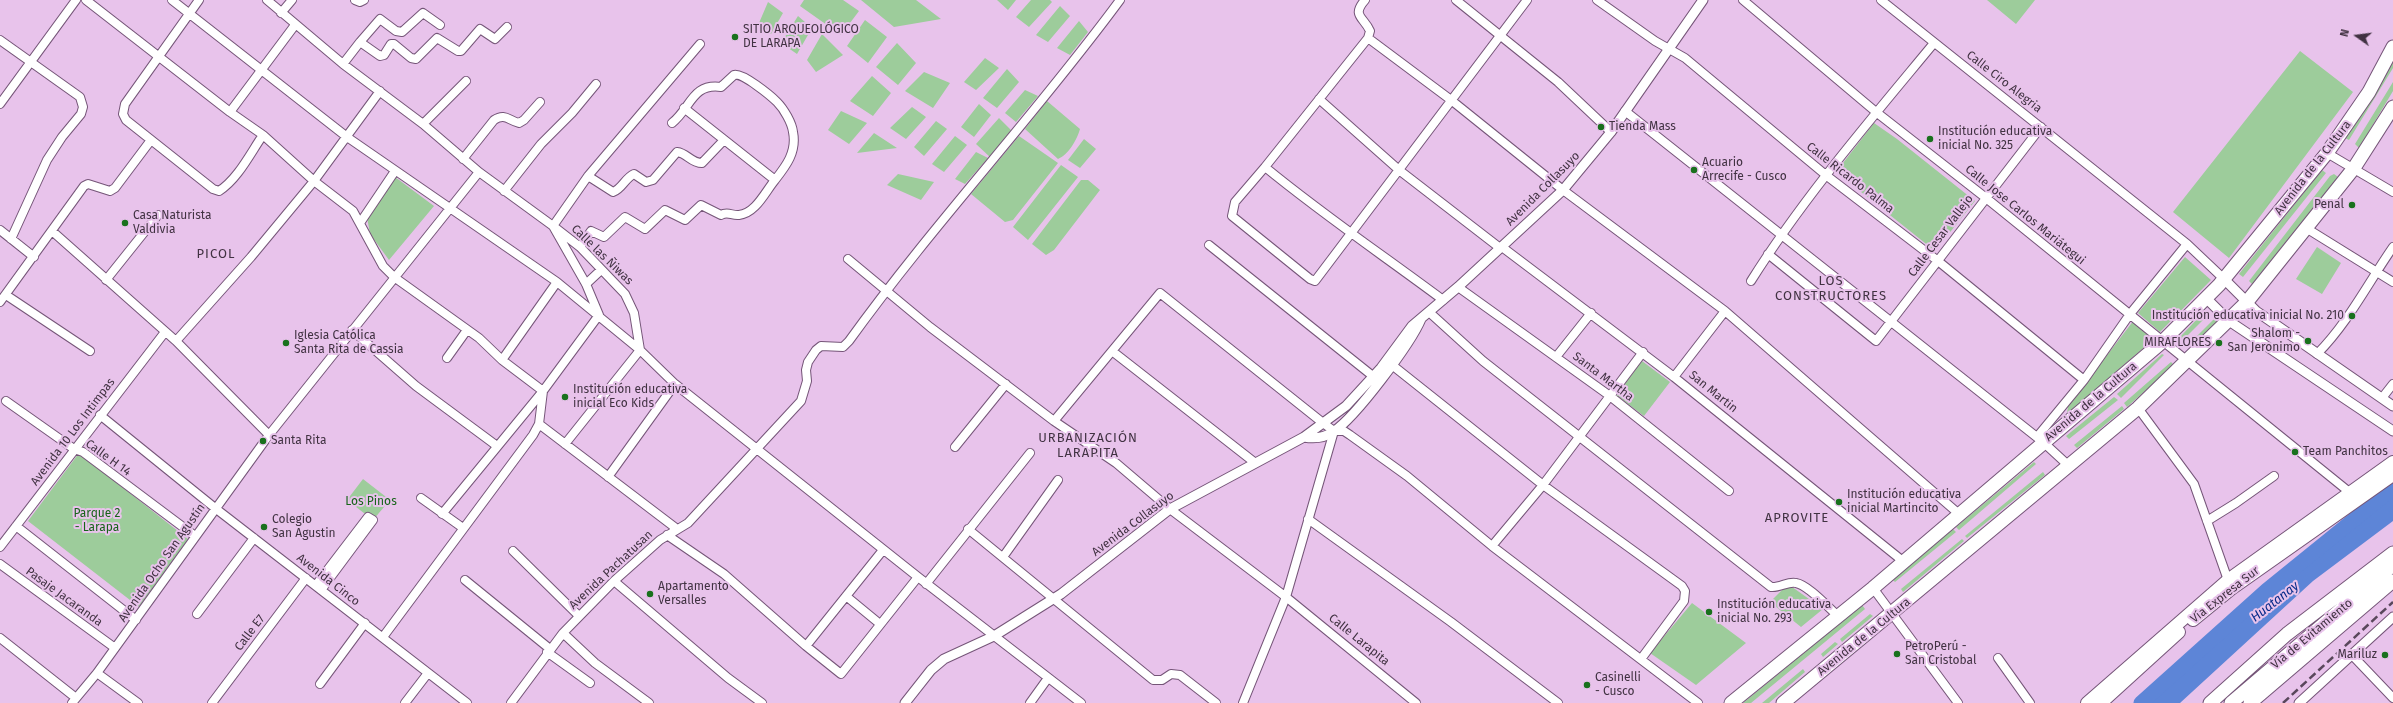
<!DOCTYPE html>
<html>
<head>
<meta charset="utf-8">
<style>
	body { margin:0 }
	#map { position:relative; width:2393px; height:703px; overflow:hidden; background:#e8c3eb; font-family:"Fira Sans",sans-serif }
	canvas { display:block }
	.north { position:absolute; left:2337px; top:16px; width:40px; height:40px; -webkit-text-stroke:3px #e8c3eb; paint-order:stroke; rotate:284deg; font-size:11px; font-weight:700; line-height:16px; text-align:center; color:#413242 }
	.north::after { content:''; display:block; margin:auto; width:14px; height:18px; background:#413242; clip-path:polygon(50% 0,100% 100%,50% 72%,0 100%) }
</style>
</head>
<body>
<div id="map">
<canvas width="2393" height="703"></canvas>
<div class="north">N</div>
</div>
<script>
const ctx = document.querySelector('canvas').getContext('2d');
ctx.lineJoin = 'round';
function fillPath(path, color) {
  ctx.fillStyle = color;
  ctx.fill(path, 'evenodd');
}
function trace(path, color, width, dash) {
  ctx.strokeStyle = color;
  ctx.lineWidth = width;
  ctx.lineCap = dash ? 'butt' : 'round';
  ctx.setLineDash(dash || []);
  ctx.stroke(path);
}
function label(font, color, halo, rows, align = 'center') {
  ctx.font = font + ' "Fira Sans",sans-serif';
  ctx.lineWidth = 4;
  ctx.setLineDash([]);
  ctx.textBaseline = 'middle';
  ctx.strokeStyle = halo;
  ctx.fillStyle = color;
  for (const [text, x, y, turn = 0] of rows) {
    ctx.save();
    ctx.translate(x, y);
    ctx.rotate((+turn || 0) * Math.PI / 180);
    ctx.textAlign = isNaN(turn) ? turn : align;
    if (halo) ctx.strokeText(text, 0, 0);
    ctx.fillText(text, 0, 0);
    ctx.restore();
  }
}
const green = new Path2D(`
	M804,0h39l16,11 -18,24 -41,-29z
	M861,0h55l25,19 -47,8z
	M997,0h19l-8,10z
	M1031,0h19l2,2 -23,25 -13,-10z
	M1987,0h48l-19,24z
	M768,2l15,11 -12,21 -12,-11z
	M1060,6l10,10 -22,26 -12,-7z
	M798,16l14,12 -15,26 -16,-11z
	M865,20l22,17 -19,26 -21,-17z
	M1079,21l9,11 -18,23 -13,-7z
	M822,34l21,21 -27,17 -9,-12z
	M897,43l19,20 -18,22 -22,-18z
	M2300,51l53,41 -124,166 -56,-46z
	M985,58l14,10 -23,22 -12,-8z
	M2393,58v10l-44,72 -4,-2z
	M1007,69l12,13 -22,26 -14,-10z
	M924,72l26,11 -17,25 -28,-17z
	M872,76l19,17 -18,23 -23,-15z
	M2393,82v9l-34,57 -4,-4z
	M1025,90l13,6 -22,26 -11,-9z
	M1047,101l33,28c-3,11 -12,26 -22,30l-33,-30z
	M979,104l12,11 -17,22 -13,-10z
	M912,107l14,10 -20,22 -16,-11z
	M841,111l26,12 -18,21 -21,-14z
	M999,118l13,13 -21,27 -15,-14z
	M936,121l11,8 -23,27 -10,-9z
	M1874,123l23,16 78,62 -40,50 -99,-79z
	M874,133l23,15 -40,5z
	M955,136l12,9 -23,27 -12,-8z
	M1019,136l39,27 -45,57 -8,2 -34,-28z
	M1084,139l12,10 -16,19 -12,-8z
	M976,152l12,6 -23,26 -10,-5z
	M1061,165l17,12 -50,63 -15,-13z
	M2322,170l4,3 -83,104 -4,-3z
	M898,174l36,8 -13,18 -34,-15z
	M2334,174l4,3 -86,107 -3,-3 81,-105z
	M395,177l39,29 -45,54 -19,-26 -3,-17z
	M1081,180h7l12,10 -46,60 -8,5 -14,-11z
	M2317,247l24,16 -19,31 -26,-15z
	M2185,257l26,23 -51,52 -22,-19z
	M2201,315l3,4 -21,21 -3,-3z
	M2214,319l3,3 -25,26 -4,-3z
	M2134,320l20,19 -87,75 1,-8z
	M2162,354l2,1 -43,43 -4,-4z
	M1642,361l28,21 -26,34 -28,-21z
	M2171,362l3,3 -47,42 -3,-4z
	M2114,397l4,3 -49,39 -3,-3z
	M2122,406l2,3 -47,39 -3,-3z
	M79,453l109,86 -49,68 -111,-86z
	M2034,462l2,2 -77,66 -3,-3z
	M2043,472l2,3 -78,63 -2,-2z
	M363,479l27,21 -17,20 -26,-20z
	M1953,529l3,3 -61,50 -3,-3z
	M1962,539l2,2 -61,51 -2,-3z
	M1788,584l35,25 -22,18 -31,-25z
	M1692,603l54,40 -50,42 -46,-32z
	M1862,605l3,4 -114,94h-8z
	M1870,614l3,2 -31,26 -2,-3z
	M1835,642l3,2 -15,13 -2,-3z
	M1803,669l2,3 -36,31h-7z`);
const water = new Path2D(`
	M2393,488v33l-80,60 -133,122h-39l126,-113z`);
const river = new Path2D(`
	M2141,703l126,-113 126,-102`);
const minor = new Path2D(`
	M86,0l144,112 33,23 51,46 39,30 30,55 11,11 85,61 23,22 41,31 -4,33 -6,11 -150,202
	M172,0l175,137 210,145 83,68 35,34 243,193 163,126
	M199,0l-74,104 -2,10 3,6 87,69 6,2c19,-12 32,-39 44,-56
	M267,0l76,64 80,60 56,48 74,54 33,58 13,31 -56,76 -101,123
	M355,0l5,2 4,-2
	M1365,0c-14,16 -1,17 5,31l-2,7 -103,129 -30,35 -3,14 78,63 5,2 212,-281
	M1456,0l102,82 53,50
	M1597,0l58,41 30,17 142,118 111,85 146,119
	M1743,0l133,112 110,86 367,297
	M1881,0l306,244 37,35
	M281,13l11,-13
	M1368,38l83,62 112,90 162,121 234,203
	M0,40l80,57 3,10 -2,7 -19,23 -15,23 -36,79
	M360,42l20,-23 16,12 6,1 21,-19 17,12
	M343,64l17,-22 20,14 4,-1 7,-11h3l17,14 5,1 21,-21 21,13h3l19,-22 15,10 12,-12
	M1319,99l80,71 101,78
	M0,104l76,-104
	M1625,111l418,331 26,24
	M230,112l65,-87
	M672,123c19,-15 20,-40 49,-36l13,-12c8,-3 37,21 43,27 7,7 15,21 16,30 4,20 -7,34 -18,48
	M423,124l43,-43
	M2327,153l66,39
	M463,159l31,-39c11,-7 14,0 25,3l5,-3 16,-18
	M1265,167c57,47 119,89 178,133
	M588,176l25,16c9,-3 12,-14 21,-18l12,8 7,-2 24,-28c10,1 14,11 25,11l22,-23
	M504,191l37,-47 31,-31 24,-29
	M360,223l35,-52
	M2306,228l87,54
	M0,230l34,27
	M52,231l124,110 93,94
	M1209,245l165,132
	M580,247l11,-16 13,6 21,-20 20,12 20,-19 20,10 16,-15 20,10c7,-4 11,1 18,0 17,-2 26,-23 36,-35l-91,-72
	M1502,247l172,130 230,185
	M1768,254l108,87 165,-214
	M848,259l82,68 124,94 62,42 54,46 116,88 130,106
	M106,280l52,-65
	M1751,281c52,-83 121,-163 183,-238
	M586,284l15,-14
	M1458,287l152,109 119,95
	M6,295l84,56
	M0,302l84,-116 4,-2 22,7 5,-3 36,-48
	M1429,312l54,49 288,226c9,1 17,-6 25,-4 12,2 32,24 42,33
	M352,330l64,56 81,60
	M176,341l75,-84 63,-76 66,-90
	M1112,351l142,111
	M2317,354c31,-31 51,-71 76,-107
	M1556,357l35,-44
	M447,358l20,-28
	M502,360l55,-78
	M1392,365l151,120 139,101 3,5 -1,10 -43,58
	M1674,377l51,-66
	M2382,398l11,-14
	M6,401l68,48 9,3 112,84
	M2138,408l56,76 35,99
	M100,415l115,93 252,195
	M1054,421l106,-128 163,130 11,8h10l6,4 57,41 85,70 206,157
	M539,424l138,105
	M2037,437l47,-57 46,-66 57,-70
	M565,444l75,-94 -6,-37 -9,-19 -45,-47 -27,-21 35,-50 112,-132
	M955,447l51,-63
	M608,477l67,-93
	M421,498l42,30
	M1308,519l143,103 107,81
	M2207,521l29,-18 38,-27
	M16,526l120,94
	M968,529l185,151h9l9,-6 9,1 36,28
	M667,535l57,39 82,72 35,28 77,-97
	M1492,546l51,-61 100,-133
	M0,547l165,-215
	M513,551l66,65
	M1003,557l55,-77
	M0,564l115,84
	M465,580l85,69
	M614,581l114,97 34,25
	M926,584l104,-131
	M316,585l52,-68 5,3 -52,70
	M1873,588l85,115
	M846,596l34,28
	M197,614l57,-76
	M563,633l32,30 54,40
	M0,638l76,60
	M806,646l77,-96
	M547,652l43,31
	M2351,654l42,44
	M1998,658l32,45
	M97,673l41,30
	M320,684l45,-61
	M72,703l25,-30 172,-238 210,-263
	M212,703l94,-125
	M405,703l23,-30
	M511,703l52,-70 51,-52 46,-41 28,-17 113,-122 6,-20 -1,-11 2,-8 8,-12 5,-4 22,1 6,-6c85,-118 185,-224 271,-341
	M1030,703l18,-25
	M1243,703l43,-106 48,-166`);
const tertiary = new Path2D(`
	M2224,279l32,32 137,95
	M2206,298l23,23 164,110
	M1304,437l42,-31 35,-38 31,-42 46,-39 105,-97 48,-58 92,-132
	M905,703l26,-33 13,-11 50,-23 67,-42 109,-85 134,-72c11,2 20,1 29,-5 23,-15 78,-89 88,-113
	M2299,703l94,-86`);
const primary = new Path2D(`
	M2193,620l38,-31 162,-114
	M2087,703l141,-123 165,-118
	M2101,703l78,-71`);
const trunk = new Path2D(`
	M1731,703l142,-115 289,-246 57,-57 108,-132 42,-61 24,-45
	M1783,703l355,-295 108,-105 108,-135 39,-61
	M2210,703l77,-69 106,-81
	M2231,703l162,-138
	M2250,703l143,-122`);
const rail = new Path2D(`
	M2283,703l110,-101`);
const markers = [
	[735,37,4,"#19711d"],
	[1601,127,4,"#19711d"],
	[1930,139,4,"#19711d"],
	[1694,170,4,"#19711d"],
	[2352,205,4,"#19711d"],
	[125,223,4,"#19711d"],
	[2352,316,4,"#19711d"],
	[2308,341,4,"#19711d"],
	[286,343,4,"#19711d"],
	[2219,343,4,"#19711d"],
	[565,397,4,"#19711d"],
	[263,441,4,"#19711d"],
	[2295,452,4,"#19711d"],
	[1839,502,4,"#19711d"],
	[264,527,4,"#19711d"],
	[650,594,4,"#19711d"],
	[1709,612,4,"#19711d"],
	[1897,654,4,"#19711d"],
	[2385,655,4,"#19711d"],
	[1587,685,4,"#19711d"]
];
const poiNames = [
	["SITIO ARQUEOLÓGICO",743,30],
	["DE LARAPA",743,44],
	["Tienda Mass",1609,127],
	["Institución educativa",1938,132],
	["inicial No. 325",1938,146],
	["Acuario",1702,163],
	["Arrecife - Cusco",1702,177],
	["Penal",2344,205,"right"],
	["Casa Naturista",133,216],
	["Valdivia",133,230],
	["Institución educativa inicial No. 210",2344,316,"right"],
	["Shalom -",2300,334,"right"],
	["San Jeronimo",2300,348,"right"],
	["Iglesia Católica",294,336],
	["Santa Rita de Cassia",294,350],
	["MIRAFLORES",2211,343,"right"],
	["Institución educativa",573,390],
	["inicial Eco Kids",573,404],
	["Santa Rita",271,441],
	["Team Panchitos",2303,452],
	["Institución educativa",1847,495],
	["inicial Martincito",1847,509],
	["Colegio",272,520],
	["San Agustin",272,534],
	["Apartamento",658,587],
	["Versalles",658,601],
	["Institución educativa",1717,605],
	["inicial No. 293",1717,619],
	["PetroPerú -",1905,647],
	["San Cristobal",1905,661],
	["Mariluz",2377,655,"right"],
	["Casinelli",1595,678],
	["- Cusco",1595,692]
];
const streetNames = [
	["Calle Ciro Alegria",2004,82,38],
	["Avenida de la Cultura",2313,168,-52],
	["Calle Ricardo Palma",1850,178,38],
	["Avenida Collasuyo",1543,189,-45],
	["Calle Jose Carlos Mariátegui",2025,215,39],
	["Calle Cesar Vallejo",1941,236,-53],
	["Calle las Ñiwas",602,255,44],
	["Santa Martha",1603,377,37],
	["San Martin",1713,392,39],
	["Avenida de la Cultura",2091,402,-40],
	["Avenida 10 Los Intimpas",73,432,-53],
	["Calle H 14",108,458,36],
	["Avenida Collasuyo",1133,524,-37],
	["Avenida Ocho San Agustín",162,563,-55],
	["Avenida Pachatusan",611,570,-43],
	["Avenida Cinco",328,580,38],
	["Vía Expresa Sur",2225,595,-38],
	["Pasaje Jacaranda",64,597,36],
	["Calle E7",250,633,-53],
	["Vía de Evitamiento",2312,634,-40],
	["Avenida de la Cultura",1864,637,-39],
	["Calle Larapita",1359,640,39]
];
const parkNames = [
	["Los Pinos",371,502],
	["Parque 2",97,514],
	["- Larapa",97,528]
];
const neighbourhoodNames = [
	["PICOL",216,254],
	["LOS",1831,281],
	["CONSTRUCTORES",1831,296],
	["URBANIZACIÓN",1088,438],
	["LARAPITA",1088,453],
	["APROVITE",1797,518]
];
const waterNames = [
	["Huatanay",2275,602,-38]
];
fillPath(green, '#9dcc9b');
fillPath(water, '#5d85d7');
trace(river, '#5d85d7', 15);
trace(minor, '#755578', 10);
trace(tertiary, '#755578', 11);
trace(primary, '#755578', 14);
trace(trunk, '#755578', 15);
trace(minor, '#fff', 8);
trace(tertiary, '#fff', 9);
trace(primary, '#fff', 12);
trace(trunk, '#fff', 13);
trace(rail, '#59475b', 2.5, [8, 4]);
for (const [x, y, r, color] of markers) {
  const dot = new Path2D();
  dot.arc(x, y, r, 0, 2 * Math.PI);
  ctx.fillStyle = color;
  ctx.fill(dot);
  trace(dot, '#e8c3eb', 1.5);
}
label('12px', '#413242', '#e8c3eb', poiNames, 'left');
label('12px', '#413242', '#e8c3eb', streetNames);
label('12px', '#17641a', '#e8c3eb', parkNames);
ctx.letterSpacing = '1px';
label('13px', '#413242', '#e8c3eb', neighbourhoodNames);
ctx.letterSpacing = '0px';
label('italic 13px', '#052a89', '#e8c3eb', waterNames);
</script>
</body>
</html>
